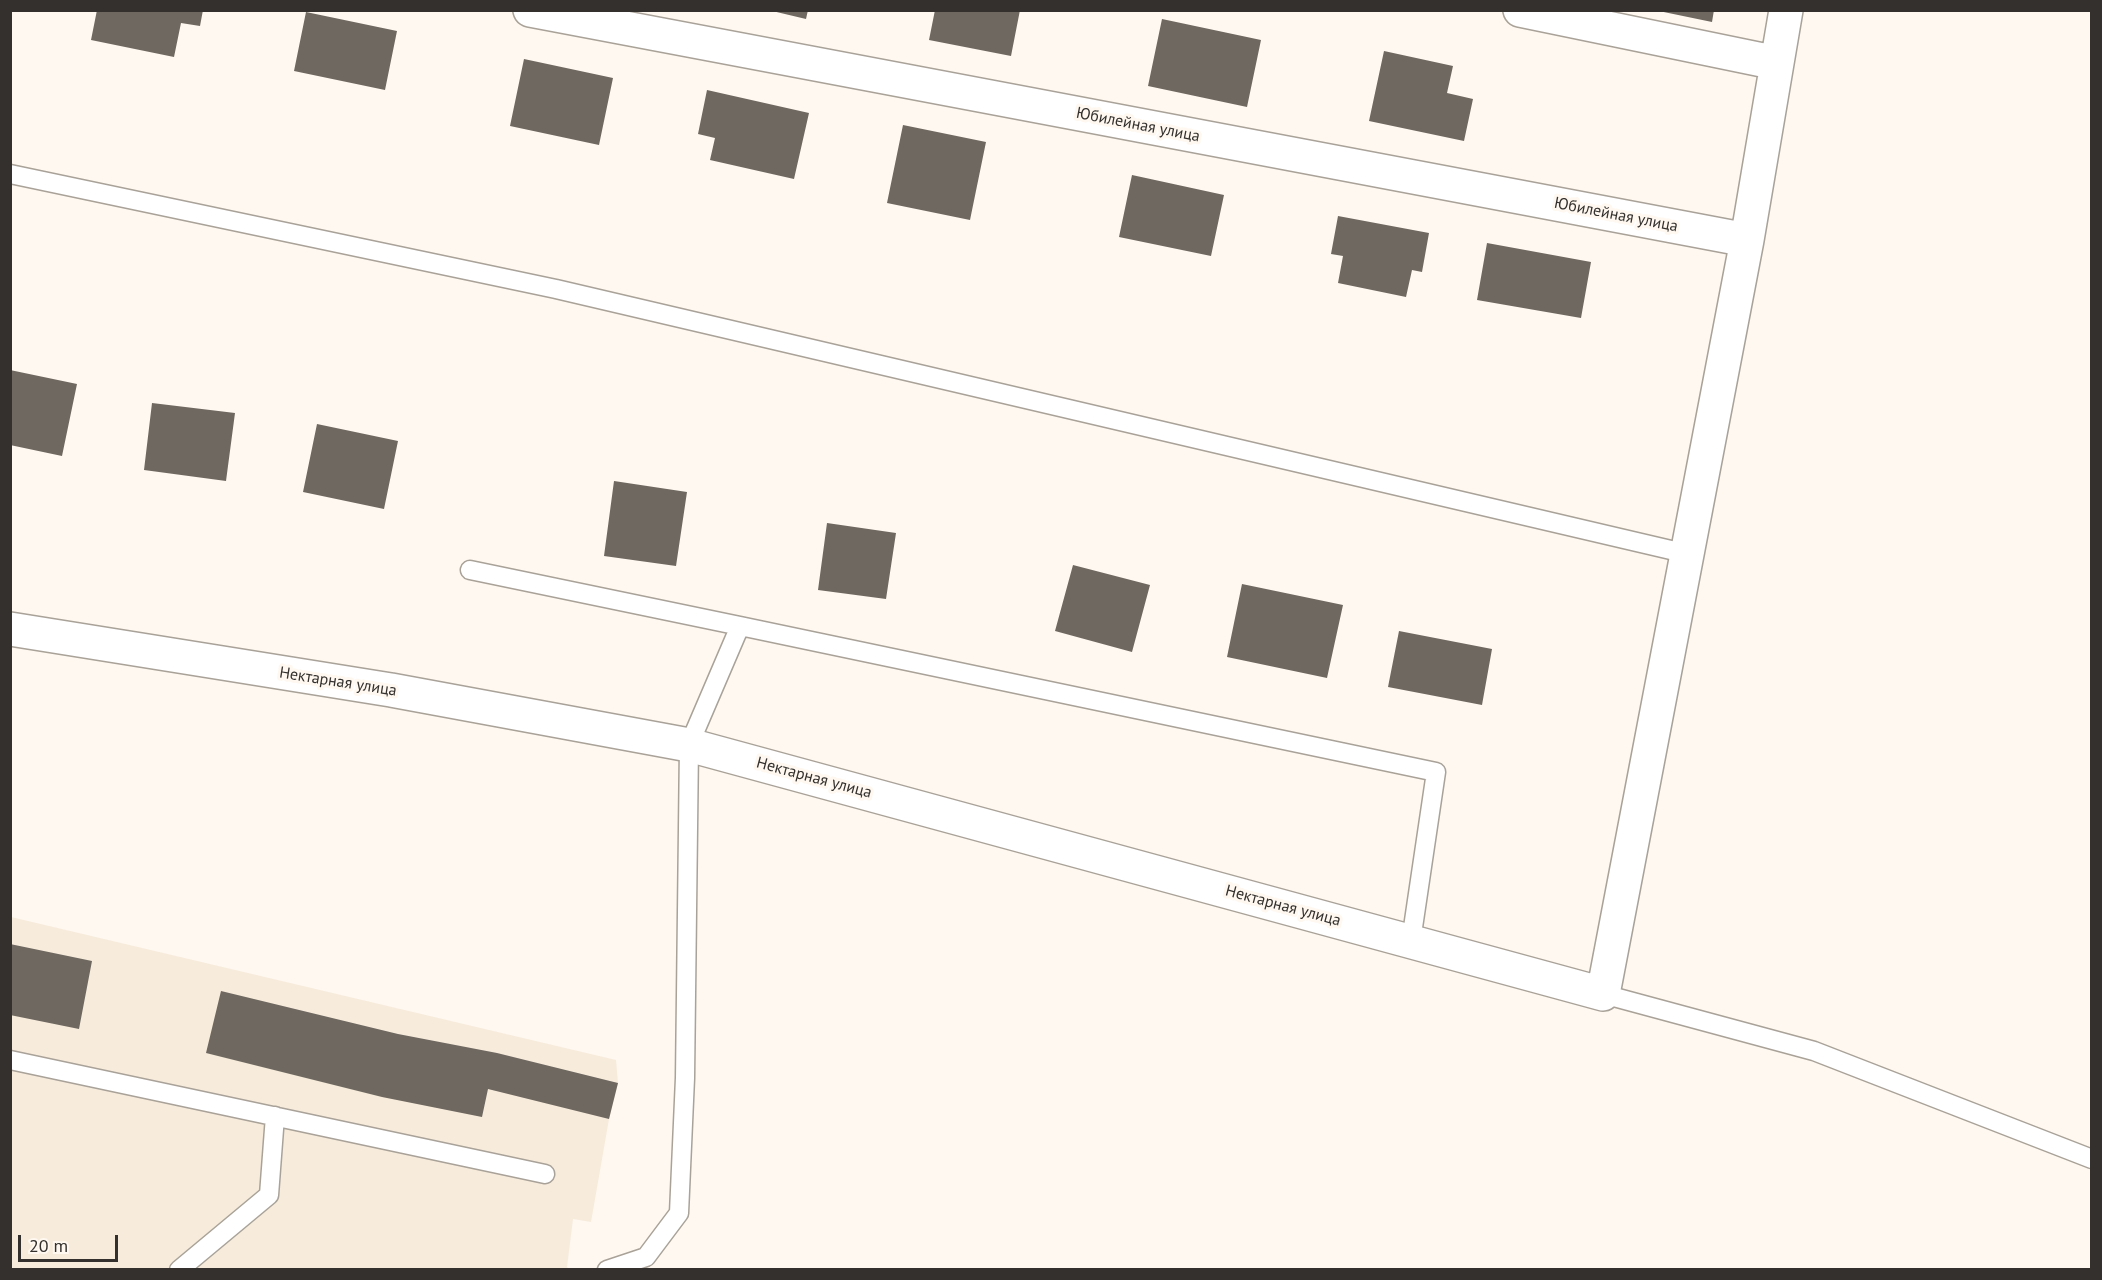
<!DOCTYPE html>
<html>
<head>
<meta charset="utf-8">
<style>
	body { margin:0 }
	#map { position:relative; width:2102px; height:1280px; overflow:hidden; background:#fef8f0; font-family:"PT Sans",sans-serif }
	canvas { display:block }
	.frame { position:absolute; inset:0; border:12px solid #33302d; pointer-events:none }
	.scale { position:absolute; left:18px; top:1235px; width:100px; height:27px; box-sizing:border-box; border:3px solid #33302d; border-top:0; padding-left:8px; font-size:18px; line-height:21px; white-space:nowrap; color:#33302d; -webkit-text-stroke:4px #fef8f0; paint-order:stroke }
</style>
</head>
<body>
<div id="map">
<canvas width="2102" height="1280"></canvas>
<div class="frame"></div>
<div class="scale">20 m</div>
</div>
<script>
const ctx = document.querySelector('canvas').getContext('2d');
ctx.lineJoin = 'round';
function fillPath(path, color) {
  ctx.fillStyle = color;
  ctx.fill(path, 'evenodd');
}
function trace(path, color, width, dash) {
  ctx.strokeStyle = color;
  ctx.lineWidth = width;
  ctx.lineCap = dash ? 'butt' : 'round';
  ctx.setLineDash(dash || []);
  ctx.stroke(path);
}
function label(font, color, halo, rows, align = 'center') {
  ctx.font = font + ' "PT Sans",sans-serif';
  ctx.lineWidth = 6;
  ctx.setLineDash([]);
  ctx.textBaseline = 'middle';
  ctx.strokeStyle = halo;
  ctx.fillStyle = color;
  for (const [text, x, y, turn = 0] of rows) {
    ctx.save();
    ctx.translate(x, y);
    ctx.rotate((+turn || 0) * Math.PI / 180);
    ctx.textAlign = isNaN(turn) ? turn : align;
    if (halo) ctx.strokeText(text, 0, 0);
    ctx.fillText(text, 0, 0);
    ctx.restore();
  }
}
const built = new Path2D(`
	M11,917l605,143 2,23 -9,36 -18,103 -18,-3 -6,48 2,2 -558,1z`);
const building = new Path2D(`
	M97,10h106l-3,16 -19,-3 -7,34 -83,-17z
	M768,10h40l-2,9z
	M935,10h85l-9,46 -82,-16z
	M1654,10h60l-2,12z
	M306,12l91,19 -12,59 -91,-19z
	M1162,19l99,21 -14,67 -99,-21z
	M1384,51l69,15 -6,27 26,6 -9,42 -95,-20z
	M524,59l89,19 -14,67 -89,-19z
	M707,90l102,23 -15,66 -84,-19 5,-22 -17,-4z
	M903,125l83,17 -16,78 -83,-17z
	M1132,175l92,20 -13,61 -92,-19z
	M1338,216l91,17 -7,39 -10,-2 -6,27 -68,-14 5,-27 -12,-2z
	M1487,243l104,19 -10,56 -104,-18z
	M10,370l67,14 -15,72 -52,-11z
	M152,403l83,10 -9,68 -82,-11z
	M317,424l81,17 -14,68 -81,-17z
	M614,481l73,11 -11,74 -72,-10z
	M827,523l69,10 -10,66 -68,-9z
	M1073,565l77,20 -18,67 -77,-21z
	M1242,584l101,21 -16,73 -100,-21z
	M1399,631l93,18 -10,56 -94,-18z
	M10,944l82,17 -13,68 -69,-14z
	M221,991l177,43 99,19 121,30 -9,36 -121,-30 -6,28 -100,-20 -176,-44z`);
const service = new Path2D(`
	M10,174l546,115 1132,265
	M470,570l270,56
	M1603,994l211,57 278,108
	M10,1060l535,114
	M179,1270l90,-75 6,-79
	M607,1270l39,-13 33,-44 6,-135 4,-333 51,-119 696,146 -25,169`);
const minor = new Path2D(`
	M530,10l1217,230
	M1520,10l257,53
	M10,629l381,61 298,55 914,249 144,-754 39,-230`);
const streetNames = [
	["Юбилейная улица",1138,125,11],
	["Юбилейная улица",1616,215,11],
	["Нектарная улица",338,682,9],
	["Нектарная улица",814,778,15],
	["Нектарная улица",1283,906,15]
];
fillPath(built, '#f7ebdb');
fillPath(building, '#6e6860');
trace(service, '#a9a299', 21);
trace(minor, '#a9a299', 36);
trace(service, '#fff', 18);
trace(minor, '#fff', 33);
label('16px', '#33302d', '#fef8f0', streetNames);
</script>
</body>
</html>
